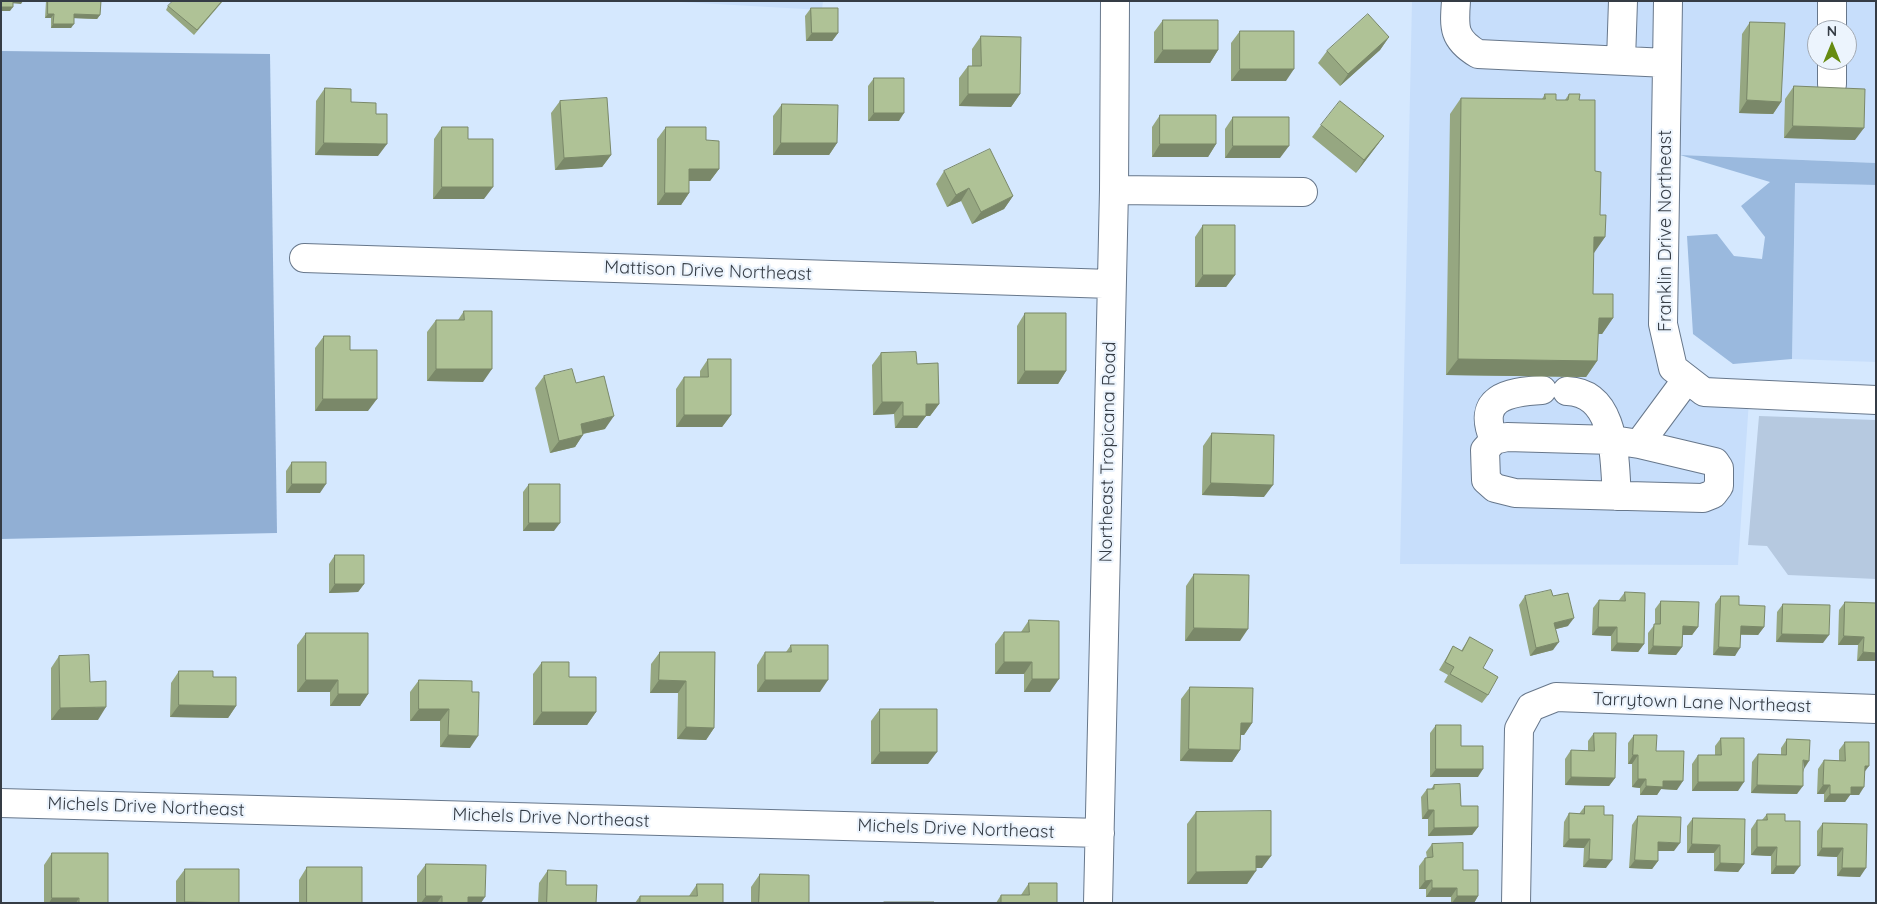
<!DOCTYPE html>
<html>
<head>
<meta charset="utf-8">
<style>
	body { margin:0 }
	#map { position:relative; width:1877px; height:904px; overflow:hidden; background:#d5e8fe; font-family:Quicksand,sans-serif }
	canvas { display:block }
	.frame { position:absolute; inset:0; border:2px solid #353c45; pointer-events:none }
	.north { position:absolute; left:1807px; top:20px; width:50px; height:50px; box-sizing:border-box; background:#ecf4fd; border:1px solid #a3aab3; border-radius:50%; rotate:0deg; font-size:14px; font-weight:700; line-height:20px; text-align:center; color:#353c45 }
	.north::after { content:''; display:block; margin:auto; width:18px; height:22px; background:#668b11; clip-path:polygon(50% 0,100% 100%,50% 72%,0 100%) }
</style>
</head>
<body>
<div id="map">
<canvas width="1877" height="904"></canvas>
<div class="frame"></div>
<div class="north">N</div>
</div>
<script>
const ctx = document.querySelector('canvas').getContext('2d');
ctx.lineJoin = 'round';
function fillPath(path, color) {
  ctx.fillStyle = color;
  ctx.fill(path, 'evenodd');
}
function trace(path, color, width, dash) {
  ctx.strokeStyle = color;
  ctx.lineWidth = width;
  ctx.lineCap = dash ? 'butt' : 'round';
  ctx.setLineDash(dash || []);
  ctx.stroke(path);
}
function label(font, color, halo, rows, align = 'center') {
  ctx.font = font + ' Quicksand,sans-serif';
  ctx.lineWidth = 4.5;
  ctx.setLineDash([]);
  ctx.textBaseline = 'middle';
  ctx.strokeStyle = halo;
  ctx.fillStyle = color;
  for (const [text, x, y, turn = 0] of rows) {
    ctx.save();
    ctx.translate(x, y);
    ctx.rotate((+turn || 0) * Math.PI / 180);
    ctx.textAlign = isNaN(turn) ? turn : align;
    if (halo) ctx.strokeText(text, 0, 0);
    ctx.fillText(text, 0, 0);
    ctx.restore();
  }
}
const built = new Path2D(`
	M663,1h160l-1,9z
	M1412,1h464v162l-196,-8 -3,214 73,16 -12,180 -338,-1zM1817,30h30v30h-30z
	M1795,183l81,2v177l-84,-3z`);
const green = new Path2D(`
	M1759,416l117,4v159l-88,-4 -21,-29 -19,-1z`);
const forest = new Path2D(`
	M1680,155l196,8v22l-81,-2 -3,176 -59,5 -40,-30 -6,-98 30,-2 17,22 28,3 3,-22 -24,-31 29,-24z`);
const water = new Path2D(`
	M1,51l269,3 7,479 -276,6z`);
const minor = new Path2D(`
	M1456,1c-2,27 -3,38 22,53l189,9
	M1668,1l-5,323 10,44 31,24 172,8
	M1832,30v-29
	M1621,60l2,-59
	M1832,84v-24
	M1114,190l189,2
	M304,258l807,26
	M1567,391c50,2 47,68 50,105
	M1494,440c-18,-42 13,-48 48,-50
	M1639,444l76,18 4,6v18l-6,8 -10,4 -188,-5 -20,-5 -9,-8 -1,-30 9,-10 13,-3 106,3 26,4 48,-65
	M1,803l1099,30
	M1098,903l16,-713 1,-189
	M1516,903l3,-174 12,-22 25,-10 320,12`);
const wall = new Path2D(`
	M46,1h55l-1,14 -3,4 -23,-1 -3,10h-20v-10h-6z
	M223,1l-29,34 -28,-25 2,-4z
	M811,8l27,25 -6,8h-26l-1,-25z
	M1163,20l55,30 -8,13h-56v-31z
	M1750,22l31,80 -8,12 -34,-1 3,-79z
	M1240,31l46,50h-55v-38z
	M981,36l39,58 -9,13 -52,-1v-28l9,-12h4v-17z
	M1389,37l-9,13 -40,36 -22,-23 9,-12z
	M874,78l25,43h-31v-35z
	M1794,86l61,54 -71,-2 1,-39z
	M325,88l26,14 25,12 2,42 -63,-1 1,-54z
	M1545,94l11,6h9l4,-6 10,6 16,71 5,44 5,22 -12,16v41l20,24 -11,16h-4l-1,27 -11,16 -140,-2 4,-261 11,-16 81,1z
	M560,101l51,54 -9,12 -47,3 -4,-57z
	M782,104l55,39 -8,12h-56v-39z
	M1160,115l56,29 -8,13h-56v-30z
	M1233,117l47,41h-55v-29z
	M1321,125l63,11 -9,12 -19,25 -44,-36z
	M442,127l26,12 16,60h-51l1,-60z
	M666,127l40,13 13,29 -9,12h-21v12l-8,12h-24v-66z
	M944,171l69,25 -9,13 -32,15 -11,-23 -14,6 -11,-23z
	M1203,225l32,50 -9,12h-31v-50z
	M464,311l19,71 -56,-1v-49l9,-12h22z
	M1025,313l41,58 -8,13h-41v-58z
	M324,336l26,14 18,61h-53v-63z
	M881,353l36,11 22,40 -9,12h-4l-9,12h-22l-1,-14 -21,1 -1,-50z
	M708,359l23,56 -9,12h-46v-38l8,-12h16v-6z
	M544,376l32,7 29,46 -22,5 -8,13 -25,6 -15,-65z
	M1212,433l52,64 -62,-2 1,-49z
	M292,462l28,31h-34v-22z
	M529,484l25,47h-31v-39z
	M335,555l29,29 -6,8 -29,1v-29z
	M1194,574l46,67h-55l1,-55z
	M1625,592l19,52 -6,8 -27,-1v-15l-19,-1 1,-27 6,-8h20z
	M1525,596h28l15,30 -12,3 -3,21 -23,6 -11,-51z
	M1721,596l18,9 25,22 -6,8h-17l-6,21 -22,-1 2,-51z
	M1661,601l37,26 -6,8h-9l-1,12 -6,8 -28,-1v-21l7,-9v-15z
	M1845,602l31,1v58h-19l1,-16h-20l1,-35z
	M1783,604l40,39 -47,-1 1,-30z
	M1029,620l21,72h-26v-18h-29v-30l9,-12h17z
	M306,633l62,61 -8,12h-30v-14h-33v-47z
	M1470,637l13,31 5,27 -6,8 -38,-21 4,-7 -9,-5 9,-15 5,-9 8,5z
	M791,645l29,47h-63v-27l8,-13h21z
	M660,652h55l-1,76 -8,12 -29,-1 1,-46h-28l1,-29z
	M59,656l31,26 8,38h-47v-52z
	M542,662l27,15 27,35 -9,13h-54v-51z
	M179,671l34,6 23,29 -8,12 -58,-1 1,-34z
	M419,680l53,1 -2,67 -30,-1v-26h-30v-29z
	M1190,687l62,36 -8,12h-4v15l-8,12 -52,-1 1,-62z
	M880,709l48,55h-57v-43z
	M1436,725l25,21 17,31h-48v-44z
	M1594,733l21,45 -6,8 -44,-1v-26l6,-9 17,1v-10z
	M1634,735l22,16 21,39 -16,-1 -4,6h-17v-7l-8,-1v-23h-4v-21z
	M1721,738l17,53h-46v-27l6,-9h17v-9z
	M1787,739l17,30 -7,25 -46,-1 1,-31 6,-8 23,1v-7z
	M1845,742l20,30 -6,23h-9l-5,7h-21v-8h-7l1,-25 6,-9 15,1v-11z
	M1434,785l27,21 17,21 -6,8 -44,1v-17h-6l-1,-22 6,-8h4z
	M1585,806l19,9 2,53 -23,-1 1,-19 -21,-1 1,-25 5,-9 10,1z
	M1196,812l66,56h-6l-9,16h-60v-60z
	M1767,814l18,7 9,53h-23v-18l-20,-1v-26l6,-9h5z
	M1638,816l36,35h-16v10l-6,8 -23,-1 3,-43z
	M1693,818l51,46 -6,8 -24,-1v-18h-27v-27z
	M1823,823l44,1 -7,53 -23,-1v-19l-20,-1v-25z
	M1432,844l31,26 15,26 -4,7h-23v-6h-25v-8h-7v-23l6,-8h2l-1,-6z
	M52,853l56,50h-64v-38z
	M426,864l55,39h-64v-27z
	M307,867l55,36h-63v-23z
	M185,869l54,34h-63v-22z
	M548,870l18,15 30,18h-58l1,-20z
	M760,874l49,29h-58v-16z
	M1029,883l28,20h-61l5,-8h20z
	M697,884l26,19h-88l5,-7h49z`);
const shadedWall = new Path2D(`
	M12,1h11l-2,3 -11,-1z
	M1,7h12l-3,4h-9z
	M48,14h6l-3,4h-6z
	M74,14l26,1 -3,4 -26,-1z
	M53,24h21l-3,4h-20z
	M812,33h26l-6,8h-26z
	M1389,37l-9,13 -40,36 8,-12z
	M1163,50h55l-8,13h-56z
	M1240,69h54l-8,12h-55z
	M968,94h52l-9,13 -52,-1z
	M1747,100l34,2 -8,12 -34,-1z
	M874,113h30l-5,8h-31z
	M1793,126l71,2 -9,12 -71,-2z
	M1384,136l-9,12 -19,25 8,-13z
	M324,143l63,1 -9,12 -63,-1z
	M781,143h56l-8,12h-56z
	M1160,144h56l-8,13h-56z
	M1233,146h56l-9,12h-55z
	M611,155l-9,12 -47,3 9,-12z
	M689,169h30l-9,12h-29z
	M442,187h51l-9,12h-51z
	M969,188l-8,13 -14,6 9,-12z
	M665,193h24l-8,12h-24z
	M1013,196l-9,13 -32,15 9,-12z
	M1594,237h11l-11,16h-12z
	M1203,275h32l-9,12h-31z
	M1599,318h14l-11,16h-14z
	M1458,359l139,2 -11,16 -140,-2z
	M436,369h56l-9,13 -56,-1z
	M1025,371h41l-8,13h-41z
	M323,399h54l-9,12h-53z
	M882,402h21l-9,12 -21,1z
	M926,404h13l-9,12h-4l-9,12h-22l8,-12z
	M684,415h47l-9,12h-46z
	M614,416l-9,13 -33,7 9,-12z
	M583,435l-8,12 -25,6 9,-12z
	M1211,483l62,2 -9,12 -62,-2z
	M292,484h34l-6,9h-34z
	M529,523h31l-6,8h-31z
	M335,584h29l-6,8 -29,1z
	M1574,618l-6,8 -20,5 6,-8z
	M1683,626l15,1 -6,8h-15z
	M1741,626l23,1 -6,8 -23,-1z
	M1598,627h19l-6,9 -19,-1z
	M1194,628l54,1 -8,12h-55z
	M1782,634l47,1 -6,8 -47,-1z
	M1844,636l20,1 -6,8h-20z
	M1559,642l-6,8 -23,6 6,-8z
	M1617,643l27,1 -6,8 -27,-1z
	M1653,646l29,1 -6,8 -28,-1z
	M1719,647l21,1 -5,8 -22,-1z
	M1863,652l13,1v8h-19z
	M1004,662h28l-8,12h-29z
	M1032,679h27l-9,13h-26z
	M306,680h32l-8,12h-33z
	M659,680l27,1 -8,12h-28z
	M765,680h63l-8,12h-63z
	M338,694h30l-8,12h-30z
	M179,705l57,1 -8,12 -58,-1z
	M106,707l-8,13h-47l9,-12z
	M419,709h30l-9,12h-30z
	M542,712h54l-9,13h-54z
	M1241,723h11l-8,12h-12z
	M686,727l28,1 -8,12 -29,-1z
	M448,735l30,1 -8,12 -30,-1z
	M1189,749l51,1 -8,12 -52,-1z
	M880,752h57l-9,12h-57z
	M1633,755h5l-6,9h-4z
	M1803,760l6,1 -5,8z
	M1865,766h4l-6,8z
	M1436,769h47l-5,8h-48z
	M1571,777l44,1 -6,8 -44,-1z
	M1638,779h8l-6,9 -8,-1z
	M1663,781h20l-6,9 -16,-1 -4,6h-17l6,-9z
	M1698,782h46l-6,9h-46z
	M1757,785l46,1 -6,8 -46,-1z
	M1823,785h7l-6,9h-7z
	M1851,787h13l-5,8h-9l-5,7h-21l6,-8z
	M1428,810h6l-6,9h-6z
	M1478,827l-6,8 -44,1 6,-8z
	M1569,839h21l-6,9 -21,-1z
	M1658,842l22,1 -6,8h-21z
	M1692,844l28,1 -6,8h-27z
	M1757,847h20l-6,9 -20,-1z
	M1822,848h21l-6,9 -20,-1z
	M1256,856h15l-9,12h-15z
	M1589,859l23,1 -6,8 -23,-1z
	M1635,860l23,1 -6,8 -23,-1z
	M1720,863l24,1 -6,8 -24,-1z
	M1776,866h24l-6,8h-23z
	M1842,868h24l-6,9 -23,-1z
	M1256,871l-9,13h-60l9,-12z
	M1432,880l-6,9h-7l6,-8z
	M1432,888h25l-6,9h-25z
	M426,896h16l-5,7h-16z
	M1457,896h21l-4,7h-22z
	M468,897h17l-4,6h-18z
	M52,898h27l-3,5h-27z`);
const building = new Path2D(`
	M1,1h12v6h-12z
	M48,1h53l-1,14 -26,-1v10h-21l1,-10h-6z
	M173,1h49l-25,29 -29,-24z
	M811,8h27v25h-26z
	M1368,14l21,23 -41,37 -21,-23z
	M1163,20h55v30h-55z
	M1750,22l35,1 -4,79 -34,-2z
	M1240,31h54v38h-54z
	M981,36l40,1 -1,57h-52v-28h13z
	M874,78h30v35h-30z
	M1794,86l71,3 -1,39 -71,-2z
	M325,88l26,1v13l25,1v11h11v30l-63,-1z
	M1545,94h11v6h12l1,-6h11l-1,6h16v71l6,1 -1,43h6l-1,22h-11l-1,57h20v24h-14l-2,43 -139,-2 3,-261 84,1z
	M607,98l4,57 -47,3 -4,-57z
	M1340,101l44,35 -20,24 -43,-35z
	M782,104l56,1 -1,38h-56z
	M1160,115h56v29h-56z
	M1233,117h56v29h-56z
	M442,127h26v12h25v48h-51z
	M666,127h40v13l13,1v28h-30v24h-24z
	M990,149l23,47 -32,16 -12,-24 -13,7 -12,-24z
	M1203,225h32v50h-32z
	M464,311h28v58h-56v-49h28z
	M1025,313h41v58h-41z
	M324,336h26v14h27v49h-54z
	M916,352l1,12 21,-1 1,41h-13v12h-23v-14h-21l-1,-49z
	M708,359h23v56h-47v-38h24z
	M572,369l4,14 28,-7 10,40 -33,8 2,11 -24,6 -15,-65z
	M1212,433l62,2 -1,50 -62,-2z
	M292,462h34v22h-34z
	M529,484h31v39h-31z
	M335,555h29v29h-29z
	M1194,574l55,1 -1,54 -54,-1z
	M1551,590l2,6 15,-3 6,25 -20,5 5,19 -23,6 -11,-52z
	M1625,592l20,1 -1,51 -27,-1v-16h-19l1,-27 26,1z
	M1721,596h18v9l26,1 -1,21 -23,-1 -1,22 -21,-1z
	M1661,601l38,1 -1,25 -15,-1 -1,21 -29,-1 1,-22h6z
	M1845,602l31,1v50l-13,-1 1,-15 -20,-1z
	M1783,604l47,1 -1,30 -47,-1z
	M1029,620l30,1v58h-27v-17h-28v-30h25z
	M306,633h62v61h-30v-14h-32z
	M1470,637l23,13 -10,18 15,9 -10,18 -38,-21 4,-7 -9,-5 8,-16 9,5z
	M791,645h37v35h-63v-28h26z
	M660,652h55l-1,76 -28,-1v-46l-27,-1z
	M89,655l1,27 16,-1v26l-46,1 -1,-52z
	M542,662h27v15h27v35h-54z
	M179,671h34v6h23v29l-57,-1z
	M419,680l53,1v11h7l-1,44 -30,-1 1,-26h-30z
	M1190,687l63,1 -1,35h-11l-1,27 -51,-1z
	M880,709h57v43h-57z
	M1436,725h25v21h22v23h-47z
	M1594,733h22l-1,45 -44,-1v-27l23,1z
	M1634,735h23l-1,16h28l-1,30h-20v6l-17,-1v-7h-8v-24h-5z
	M1721,738h23v44h-46v-27h23z
	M1787,739l23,1 -1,21 -6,-1v26l-46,-1 1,-31 28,1z
	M1845,742h24v24h-4l-1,21h-13v7h-21v-9h-7l1,-25 21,1z
	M1460,784l1,22h17v21l-44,1v-18h-6l-1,-21h7v-4z
	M1585,806h19v9h9l-1,45 -23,-1 1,-20h-21v-26l15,1z
	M1271,811v45h-15v15l-60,1v-60z
	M1767,814h18v7h15v45h-24l1,-19h-20v-27h10z
	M1638,816l43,1 -1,26 -22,-1v19l-23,-1z
	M1693,818l52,1 -1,45 -24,-1v-18l-28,-1z
	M1823,823l44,1 -1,44h-24l1,-20h-21z
	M1463,843v27h15v26h-21v-8h-25v-8l-7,1v-23l8,-1 -1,-13z
	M52,853h56v50h-29v-5h-27z
	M426,864l60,1 -1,32h-17v6h-26v-7h-16z
	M307,867h55v36h-55z
	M185,869h54v34l-54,-1z
	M548,870l18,1v14h31l-1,18h-49z
	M760,874l49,1v28h-50z
	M1029,883h28v20h-56v-8h28z
	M697,884h26v19h-83v-7h57z
	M884,902h50v1h-50z`);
const streetNames = [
	["Franklin Drive Northeast",1666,231,-90],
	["Mattison Drive Northeast",708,271,2],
	["Northeast Tropicana Road",1108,452,-89],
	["Tarrytown Lane Northeast",1702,703,2],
	["Michels Drive Northeast",146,807,2],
	["Michels Drive Northeast",551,818,2],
	["Michels Drive Northeast",956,829,2]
];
fillPath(built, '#c7defb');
fillPath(green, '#b6c9e0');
fillPath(forest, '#9ab9de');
fillPath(water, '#91afd4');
trace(minor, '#67778b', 30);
trace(minor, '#fff', 28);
fillPath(wall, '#96a781');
fillPath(shadedWall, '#7a8869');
fillPath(building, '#afc296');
trace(building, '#7a8869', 1);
label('18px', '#353c45', '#ecf4fd', streetNames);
</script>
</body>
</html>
